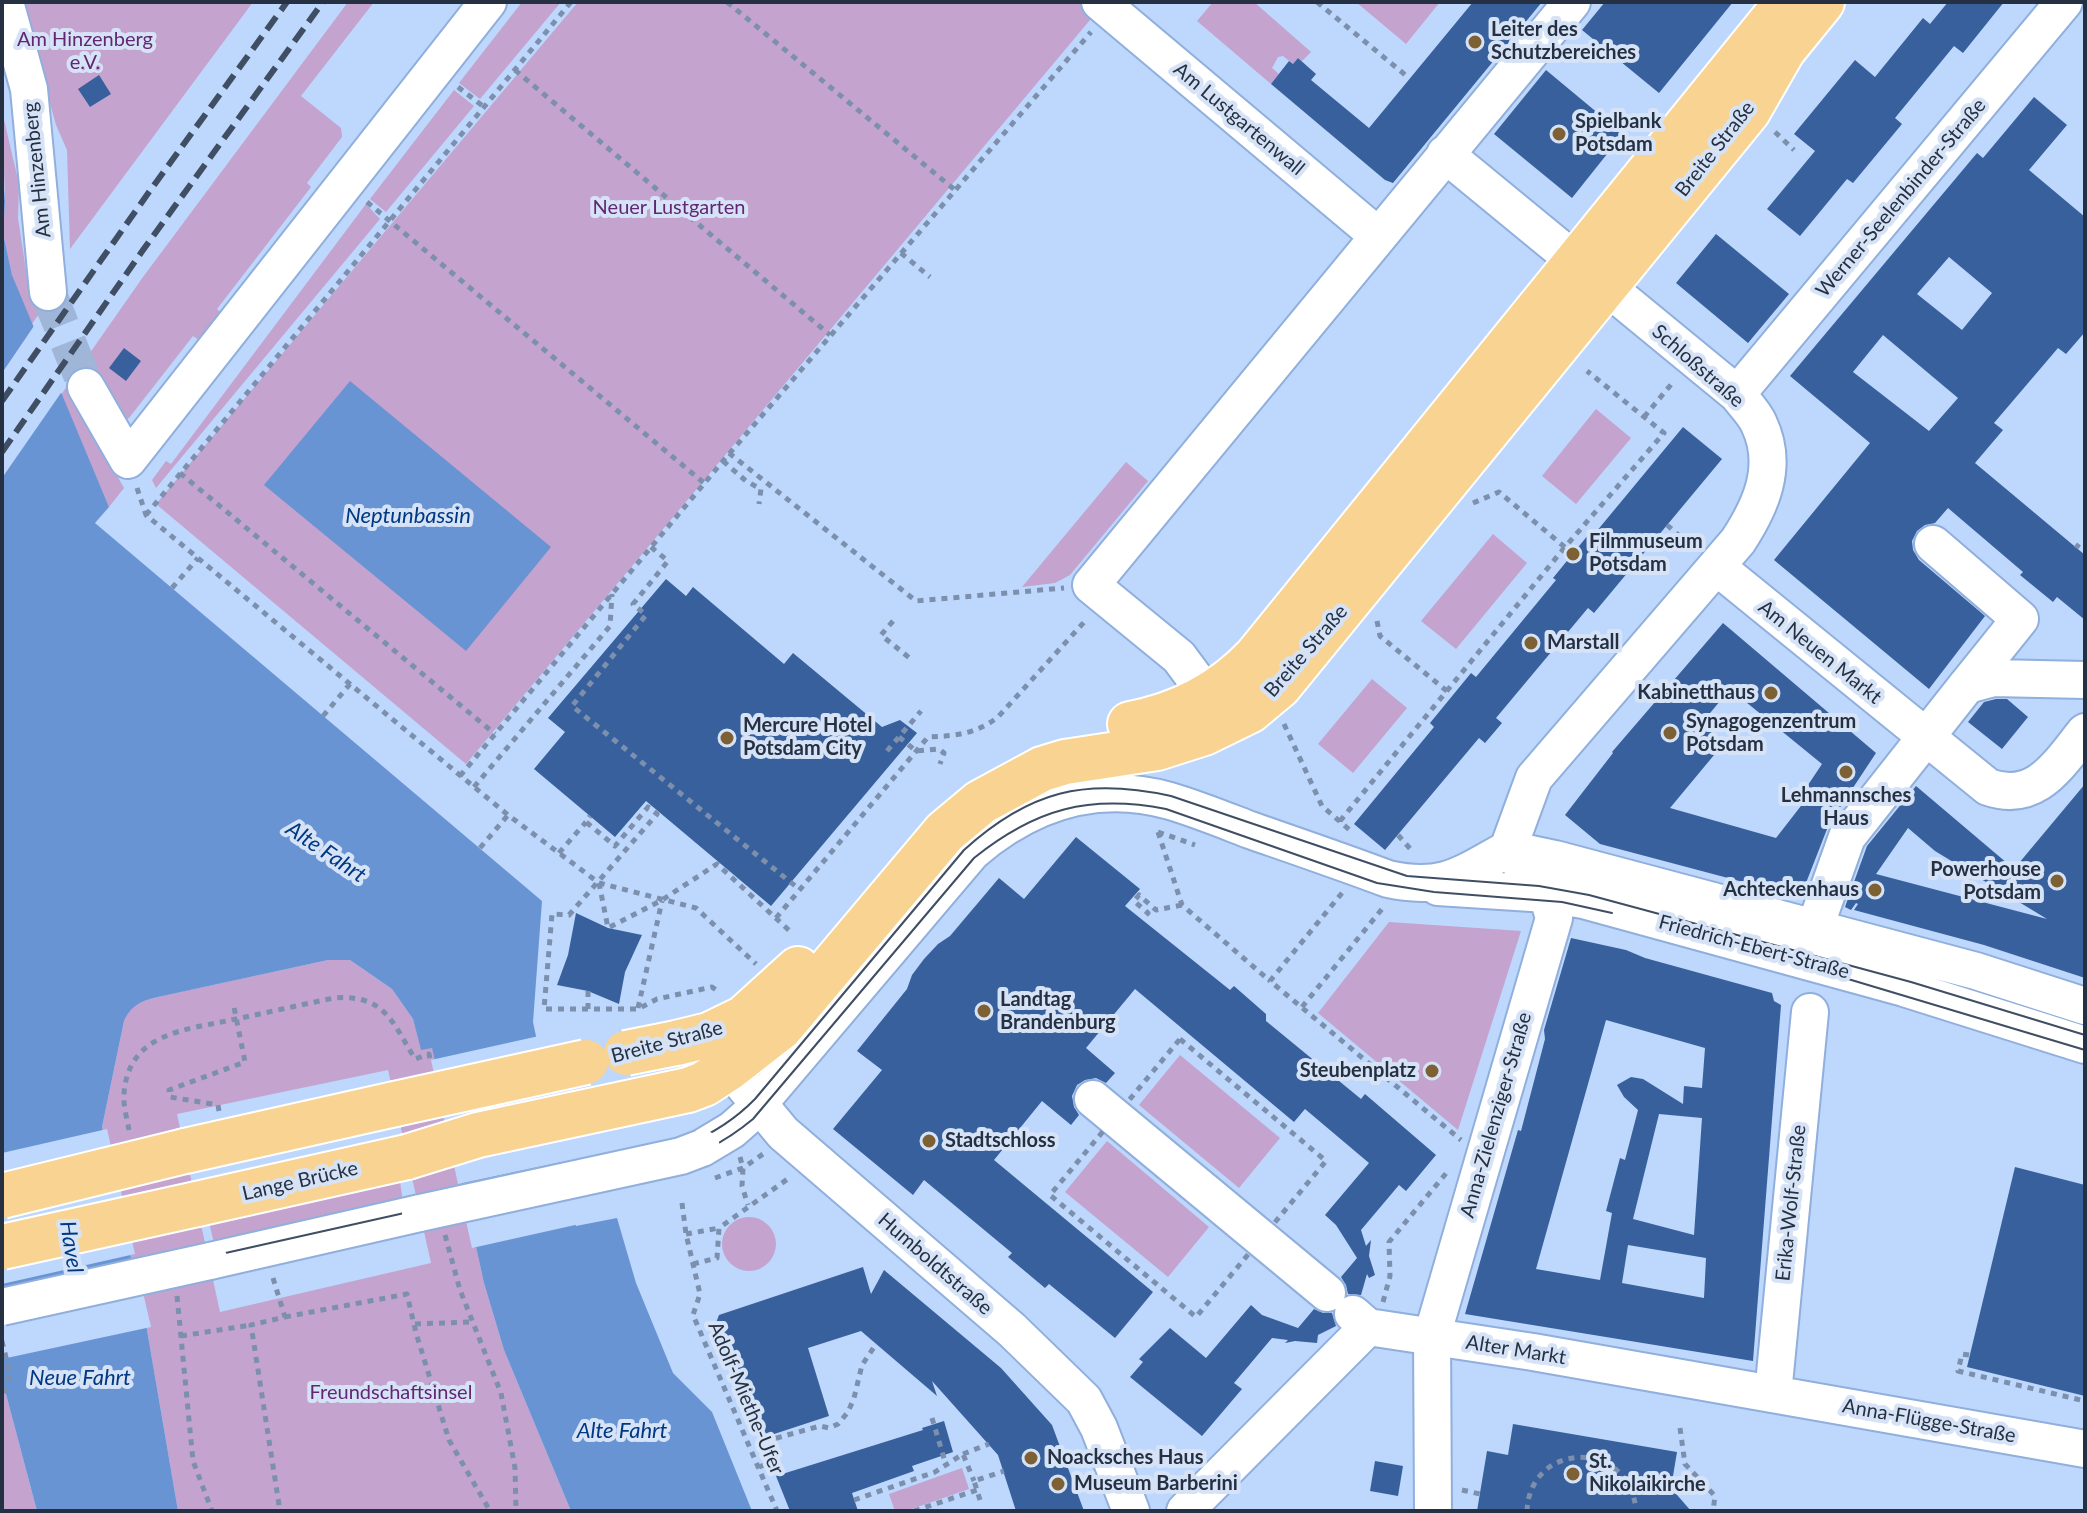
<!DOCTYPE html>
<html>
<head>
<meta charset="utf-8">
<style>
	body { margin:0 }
	#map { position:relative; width:2087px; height:1513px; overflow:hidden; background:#bdd7fd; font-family:Lato,sans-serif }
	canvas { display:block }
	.frame { position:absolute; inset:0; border:4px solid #253143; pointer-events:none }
</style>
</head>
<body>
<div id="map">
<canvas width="2087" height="1513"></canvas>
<div class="frame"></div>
</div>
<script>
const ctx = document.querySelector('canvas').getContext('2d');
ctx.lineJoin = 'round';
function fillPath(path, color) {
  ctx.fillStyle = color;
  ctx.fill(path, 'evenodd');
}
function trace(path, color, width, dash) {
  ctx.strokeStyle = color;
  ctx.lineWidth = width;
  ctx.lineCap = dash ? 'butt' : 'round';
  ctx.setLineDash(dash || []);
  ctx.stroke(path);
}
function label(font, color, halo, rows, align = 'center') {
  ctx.font = font + ' Lato,sans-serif';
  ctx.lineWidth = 8;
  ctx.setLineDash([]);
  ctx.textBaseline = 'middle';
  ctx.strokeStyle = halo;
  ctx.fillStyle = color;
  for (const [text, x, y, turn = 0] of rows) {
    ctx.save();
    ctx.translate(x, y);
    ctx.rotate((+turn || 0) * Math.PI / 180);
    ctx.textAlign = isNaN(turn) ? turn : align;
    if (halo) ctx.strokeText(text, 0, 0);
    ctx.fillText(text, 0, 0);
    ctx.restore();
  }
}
const green = new Path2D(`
	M22,2h231l-183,247 -3,-99 -11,-25z
	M348,2h26l-73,94 40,32 1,9 -35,46 4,4 -94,122 9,8 -20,28 -13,-9 -64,82 -7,4 -21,-27 -14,-38 56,-80z
	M522,2h39l-81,97 -21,-16z
	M578,2h503l14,12 -629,750 -310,-260z
	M1213,2h41l57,50 -9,9 -4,-3 -5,6 -10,-8 -5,1 -6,11 7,6 -8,10 -74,-63z
	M1356,2h84l-34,42z
	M454,90l20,16 -88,106 -16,-13z
	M2,111l17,73 -1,34 10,65 11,31 -7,10 -20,-48 -9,-43 2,-31z
	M366,204l14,15 -224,269 -4,-8 14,-19 5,3z
	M67,386l57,102 -15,19 -48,-112z
	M1596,409l35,29 -55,66 -34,-28z
	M1126,462l22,19 -78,94 -15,8 -33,4z
	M1493,534l34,29 -71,86 -35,-28z
	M1372,679l35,29 -54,65 -35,-29z
	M1389,922l132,9 -63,199 -140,-117z
	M328,960h22l42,29 21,30 8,30 11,-2 52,236 20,67 67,161h-393l-31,-181 -45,-203 22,-106 6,-13 13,-8zM388,1070l43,193 -211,49 -43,-198z
	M1180,1055l100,83 -41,50 -100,-83z
	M1107,1141l102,86 -41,50 -103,-85z
	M399,1175l4,27 -189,42 -6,-27z
	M722 1244a27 27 0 1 1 54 0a27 27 0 1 1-54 0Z
	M2,1379l35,132h-35z
	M962,1468l7,21 -63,22h-11l-6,-17z`);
const water = new Path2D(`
	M2,161l3,41 -2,31 9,42 97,232 -14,16 447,378 -9,121 43,204 41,-8 19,65 37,90 39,39 40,99h-181l-67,-161 -20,-67 -52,-235 -11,2 -8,-31 -21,-30 -42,-29h-22l-161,35c-19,4 -34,6 -43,26l-22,106 45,203 31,181h-141l-35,-132z
	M350,381l201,166 -85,104 -202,-166z`);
const pier = new Path2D(`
	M36,323l27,67 -61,88v-105z
	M539,1036l27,125 -108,23 -27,-124z
	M107,1129l28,125 -133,30v-131z
	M567,1165l12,57 41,-7 -148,33 -13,-58z
	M136,1262l15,65 -149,32v-68z`);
const building = new Path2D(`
	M1473,2h69l-149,181 -8,-3 -114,-96 18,-23 4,3 5,-6 18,16 -5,6 58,48z
	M1605,2h128l-74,91 -77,-63z
	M1948,2h56l-41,51 -9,-7 -59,72 7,6 -49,59 -6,-4 -47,57 -33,-27 48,-58 -21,-17 61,-74 20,17 48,-59 7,6z
	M1546,70l77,64 -51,64 -78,-64z
	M99,75l12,19 -21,13 -12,-18z
	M2034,97l33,28 -38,45 56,47v115l-19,22 -8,-6 -64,75 9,7 -28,33 110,92v65l-28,-23 -4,5 -33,-27 3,-3 -75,-64 -13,15 -10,2 -8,6 -5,10 1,9 6,10 66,56 -56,73 -155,-129 96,-117 -80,-67 187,-223 6,5zM1949,257l43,36 -30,37 -45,-36zM1883,335l75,63 -29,33 -76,-59z
	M1716,234l73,60 -41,49 -72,-60z
	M124,348l17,13 -15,20 -17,-13z
	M1683,427l39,32 -128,154 -6,-5 -92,110 6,5 -17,20 -6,-5 -94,112 -31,-26 80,-97 -4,-4 41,-50 5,4 80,-97 -3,-2 40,-49 3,3z
	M666,579l20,17 7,-9 91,77 9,-11 89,74 18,-7 17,13 -146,173 -125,-105 -31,36 -81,-68 31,-37 -17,-14z
	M1723,623l153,130 -47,71 -25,64 -8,-1 -4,8 -192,-51 -35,-29 48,-62 -1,-1zM1730,689l92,75 -18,27v11l-28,36 -106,-30 54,-65 -23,-19z
	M1996,699h11l21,18 -26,32 -34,-27 16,-20z
	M2085,784v194l-101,-33 -130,-35 4,-6 -2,-1 -5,7 -6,-3 22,-61 49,-60 98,83zM1908,828l27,23 112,68 -171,-45z
	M1076,837l64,52 -15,17 105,84 4,-4 32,28v7l95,78 4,-5 71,61 -30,36 -7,-6 -38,45 5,16 5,-6 -2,16 6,19 -6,3 -2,-4 -6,21 -13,-1 -2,-9 -5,-8 16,-19 -21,-33 -11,-10 44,-52 -64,-54 -11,13 -159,-133 -49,59 29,25 -9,10 -10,-5 -11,2 -8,5 -5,11 2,11 5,8 -8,10 -29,-24 -48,59 159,132 -38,46 -66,-54 -4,4 -37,-31 4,-4 -88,-73 -11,15 -80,-66 49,-59 -25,-19 50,-62 5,-14 12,-16 14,-15 12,-8 49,-58 25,21z
	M576,913l32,15 34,7 -17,37 -6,32 -31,-13 -31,-6 11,-30z
	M1571,938l55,12 19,8 127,35 2,8 7,4 -28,356 -288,-47 53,-184 3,1 24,-92 -1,-9zM1606,1020l99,28 -3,40 -18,-2 -1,18 -40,-25 -12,-2 -14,8 7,12 14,13 -13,50 -5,-2 -14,53 6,2 -12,67 -64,-11zM1659,1114l43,4 -8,117 -61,-16zM1628,1245l78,13 -2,40 -82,-15z
	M2015,1167l70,18v211l-118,-29z
	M863,1267l8,27 13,-24 117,98 51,57 32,86h-68l-18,-56 -66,-74 5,15 -76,-65 -53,17 21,68 -67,22 -48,-110 5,-13z
	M1251,1305l11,10 36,13 16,-19 9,4h9l4,13 -18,9 -1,8 -22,-2 -10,2 3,-3 -16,-2 -38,45 8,6 -40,47 -72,-59 13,-15 -4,-3 31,-31 36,30z
	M944,1421l9,31 -41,14 2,5 -62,22 6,18h-68l-14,-35 147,-46 -1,-2z
	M1513,1424l164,28 -6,36 20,23h-214l10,-60 21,4z
	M1375,1461l28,5 -5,30 -28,-5z`);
const minorTunnel = new Path2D(`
	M48,292l38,95`);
const path = new Path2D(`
	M727,2l228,188
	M1317,2l92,76
	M515,70l315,265
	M458,87l26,20
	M1775,132l19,18
	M367,202l337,281
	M901,253l29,24
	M1644,417l30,-36
	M729,453l187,148 148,-13
	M723,461l23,20 15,8 -2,15
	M180,473l315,261
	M137,488l9,27 362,300 51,38 40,30 97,25 60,56
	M1473,503l26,-11 74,62
	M146,515l425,-513
	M1667,525l26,23
	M651,547l17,14 -35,43 13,11 -74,91 227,183
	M2076,548l3,-4
	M172,588l26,-30
	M893,621l-12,14 31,25
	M1377,621l3,15 68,56
	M323,716l27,-32
	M1284,724l38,82 30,26
	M899,737l17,14 23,-2 5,4 -4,11
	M887,751l34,-40
	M460,776l263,-315 368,-429
	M474,787l136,-161 2,-32
	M1340,821l225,-274 99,-114 -77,-62
	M1158,832l37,13
	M1158,832l24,73 88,76
	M1398,835l15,17
	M480,848l28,-33
	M559,853l27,-31
	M599,883l9,45 54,-28 55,-36 75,69
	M1342,893l-72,88 191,159
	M1146,915l2,-2 -14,-12 5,-6 17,15 26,-5
	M776,918l152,-181c27,-1 48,-3 70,-20l88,-97
	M588,991v18h50l19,-10 55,-12 7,5
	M1302,1007l80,-98
	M638,1008l24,-107
	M588,1009h-44l8,-95 17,1 88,-101 -9,-7 -33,39 -29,-24 4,-6
	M1180,1039l146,122 -130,156 -146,-122z
	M219,1111l-1,-6 -48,-8 -1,-7 76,-28 -11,-55
	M129,1130c-2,-11 -6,-25 -5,-36 4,-61 61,-64 107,-74 34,-7 69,-15 103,-22 50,-4 58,23 81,61l14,-5 2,10
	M740,1157l3,11 -1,18 6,19
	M715,1178l28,-10 20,-14
	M682,1203l4,31 14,60 -7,21 84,196
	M686,1234l33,-6
	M445,1235l15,55 41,103 14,75 1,43
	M693,1264l24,-6 2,-30 70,-50
	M273,1278l12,39 -34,8 29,186
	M177,1296l16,165 19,50
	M1383,1302l7,-26 -1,-34 59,-71
	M285,1317l122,-23 9,39 33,107 41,71
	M415,1324l57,-2
	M181,1336l70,-11
	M2,1341l8,33 -8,24
	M1969,1355l-7,-1 -4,17 127,30
	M932,1418l14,47
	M1680,1428l5,36 30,32 -2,15
	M963,1454l26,-10
	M759,1467l15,-6 -8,-20 54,-15 9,2 9,-4 10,-12 6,-14 8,-33 14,-21
	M1462,1490l18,4
	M854,1500l81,-28 28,-18 11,27
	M980,1500l-6,-19 30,-10
	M914,1511l63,-21
	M1527,1511c3,-71 104,-72 109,0`);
const minor = new Path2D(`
	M5,2l24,87 19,203
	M1100,2l277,233
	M1445,154l292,240c7,9 18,20 22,30 20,42 2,82 -21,117l-204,237 -26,71
	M86,387l42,73 360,-458
	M1737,394l327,-392
	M1933,544l87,75 -53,66
	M1717,567l271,220c48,17 70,-22 97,-55
	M1222,715l-43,-58 -88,-72 481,-583
	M1508,849l47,10 421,112 109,35
	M1438,887l109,7 36,6 321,88 181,57
	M1818,929l2,-16 27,-76 120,-152 26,-7 92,2
	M744,1086l39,47 229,197 72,70 15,28 32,83
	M1093,1099l234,194
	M702,1148l30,-18 17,-15 223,-263c57,-49 123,-72 198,-51 27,8 54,19 80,29 46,16 93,32 138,49 55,12 73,-4 120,-30
	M210,1261l210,-48
	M1353,1314l15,13 165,25 552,97
	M1773,1394l37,-382
	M1185,1511l183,-184
	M1433,1511l-1,-175 122,-418 -7,-24 -39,-45`);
const major = new Path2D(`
	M1130,724c48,-9 92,-31 126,-67l528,-651
	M676,1043l33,-8 35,-17 54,-49
	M688,1090l16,-6 26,-17 50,-39 165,-196 36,-30 61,-33 23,-7 92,-14 47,-15 45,-22 30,-25 469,-575 35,-61 39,-48
	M185,1151l210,-47
	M197,1204l210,-47`);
const tram = new Path2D(`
	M1778,958l307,92
	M656,1168c37,-9 67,-24 97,-49l221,-261c61,-49 115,-64 192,-49l211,74 57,9 128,10 50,11
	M2,1303l608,-136c55,-13 104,-26 145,-68l209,-249c65,-59 121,-73 207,-54l236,80 132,10 50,9 322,87 174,53`);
const rail = new Path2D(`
	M2,401l147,-209 138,-190
	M2,452l141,-202 180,-248`);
const minorBridge = new Path2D(`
	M420,1213l261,-57 21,-8
	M2,1307l208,-46`);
const majorBridge = new Path2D(`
	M626,1053l50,-10
	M395,1104l191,-42
	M407,1157l71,-22 210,-45
	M2,1196l183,-45
	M2,1247l195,-43`);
const markers = [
	[1475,42,8,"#7d6134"],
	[1559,134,8,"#7d6134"],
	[1573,554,8,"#7d6134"],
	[1531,643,8,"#7d6134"],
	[1771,693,8,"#7d6134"],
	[1670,733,8,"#7d6134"],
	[727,738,8,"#7d6134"],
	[1846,772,8,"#7d6134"],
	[2057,881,8,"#7d6134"],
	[1875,890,8,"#7d6134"],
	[984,1011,8,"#7d6134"],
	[1432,1071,8,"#7d6134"],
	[929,1141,8,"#7d6134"],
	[1031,1458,8,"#7d6134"],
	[1573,1474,8,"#7d6134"],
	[1058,1484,8,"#7d6134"]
];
const poiNames = [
	["Leiter des",1491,30],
	["Schutzbereiches",1491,53],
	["Spielbank",1575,122],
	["Potsdam",1575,145],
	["Filmmuseum",1589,542],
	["Potsdam",1589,565],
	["Marstall",1547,643],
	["Kabinetthaus",1755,693,"right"],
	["Synagogenzentrum",1686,722],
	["Potsdam",1686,745],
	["Mercure Hotel",743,726],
	["Potsdam City",743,749],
	["Lehmannsches",1846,796,"center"],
	["Haus",1846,819,"center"],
	["Powerhouse",2041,870,"right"],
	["Potsdam",2041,893,"right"],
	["Achteckenhaus",1859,890,"right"],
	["Landtag",1000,1000],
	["Brandenburg",1000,1023],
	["Steubenplatz",1416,1071,"right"],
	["Stadtschloss",945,1141],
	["Noacksches Haus",1047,1458],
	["St.",1589,1462],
	["Nikolaikirche",1589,1485],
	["Museum Barberini",1074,1484]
];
const parkNames = [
	["Am Hinzenberg",85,40],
	["e.V.",85,63],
	["Neuer Lustgarten",669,208],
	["Freundschaftsinsel",391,1393]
];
const streetNames = [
	["Am Lustgartenwall",1239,119,40],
	["Breite Straße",1715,149,-52],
	["Am Hinzenberg",37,170,-96],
	["Werner-Seelenbinder-Straße",1901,198,-50],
	["Schloßstraße",1698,366,41],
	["Breite Straße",1306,651,-49],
	["Am Neuen Markt",1820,652,39],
	["Friedrich-Ebert-Straße",1754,947,15],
	["Breite Straße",667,1042,-15],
	["Anna-Zielenziger-Straße",1496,1115,-74],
	["Lange Brücke",300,1181,-13],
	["Erika-Wolf-Straße",1791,1203,-84],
	["Humboldtstraße",935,1264,41],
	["Alter Markt",1516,1350,9],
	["Adolf-Miethe-Ufer",746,1398,67],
	["Anna-Flügge-Straße",1929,1421,10]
];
const waterNames = [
	["Neptunbassin",408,516],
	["Alte Fahrt",326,852,34],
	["Havel",71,1247,81],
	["Neue Fahrt",80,1378],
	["Alte Fahrt",622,1431]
];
fillPath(green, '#c4a3cf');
fillPath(water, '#6994d4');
fillPath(pier, '#bdd7fd');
fillPath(building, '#37609c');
trace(minorTunnel, '#9fb6d8', 36, [36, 18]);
trace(minor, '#90afdc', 40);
trace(major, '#fff', 48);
trace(path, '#7c90ad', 5, [6, 6]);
trace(minor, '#fff', 36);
trace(major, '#f9d391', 44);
trace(tram, '#404e64', 2);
trace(rail, '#404e64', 6, [16, 8]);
trace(minorBridge, '#90afdc', 40, []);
trace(majorBridge, '#fff', 48, []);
trace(minorBridge, '#fff', 36);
trace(majorBridge, '#f9d391', 44);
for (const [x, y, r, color] of markers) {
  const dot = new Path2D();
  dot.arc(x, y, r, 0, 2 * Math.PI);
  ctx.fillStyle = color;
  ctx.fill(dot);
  trace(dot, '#d6e3f6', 3);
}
label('bold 20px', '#253143', '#d6e3f6', poiNames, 'left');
label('20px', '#622673', '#d6e3f6', parkNames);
label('20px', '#253143', '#d6e3f6', streetNames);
label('italic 22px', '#003883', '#d6e3f6', waterNames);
</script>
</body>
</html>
